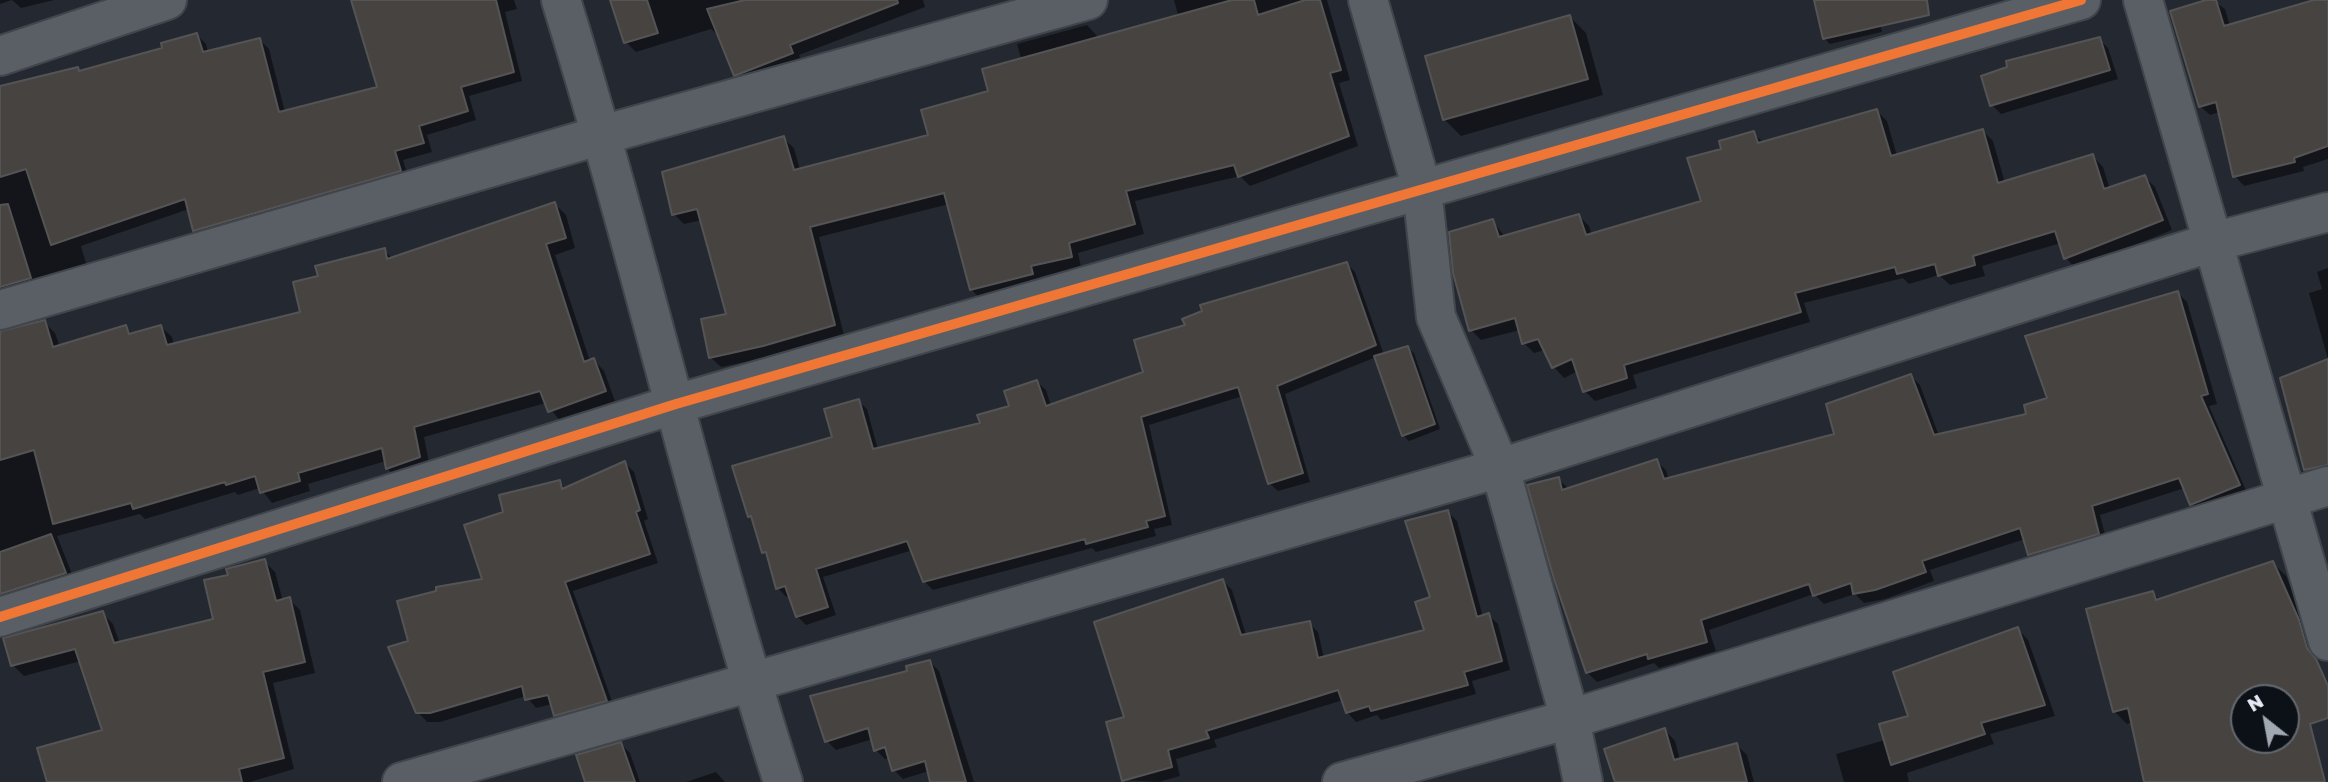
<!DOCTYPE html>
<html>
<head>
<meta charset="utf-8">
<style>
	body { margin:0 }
	#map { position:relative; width:2328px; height:782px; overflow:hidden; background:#242931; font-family:"Golos Text",sans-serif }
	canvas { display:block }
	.north { position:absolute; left:2230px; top:684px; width:70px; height:70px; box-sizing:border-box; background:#0c1117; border:2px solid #636970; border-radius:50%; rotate:329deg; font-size:19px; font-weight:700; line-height:28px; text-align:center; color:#e5ecf6 }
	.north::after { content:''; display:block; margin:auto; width:24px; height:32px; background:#a1a8b1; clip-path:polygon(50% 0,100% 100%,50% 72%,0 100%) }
</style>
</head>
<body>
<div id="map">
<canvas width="2328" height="782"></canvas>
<div class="north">N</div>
</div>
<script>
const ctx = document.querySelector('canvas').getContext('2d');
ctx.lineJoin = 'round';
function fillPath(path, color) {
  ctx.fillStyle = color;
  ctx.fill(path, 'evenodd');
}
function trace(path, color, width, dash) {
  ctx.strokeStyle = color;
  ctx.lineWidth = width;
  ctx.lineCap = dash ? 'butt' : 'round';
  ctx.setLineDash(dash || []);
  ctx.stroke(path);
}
const shadow = new Path2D(`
	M0,0h54l-33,8 -9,-8 -12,4z
	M376,0h138l3,9 -12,3 17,69 -53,15 7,24 -49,15 5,17 -29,8 6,20 -205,59 -10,-9 -5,-21 -108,37 8,27 -89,27v-212l77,-20 4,4 83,-23 33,-14 9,9 2,8 52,-12 9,9 16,63 94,-23z
	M611,0h312l2,7 -126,48 3,9 -56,21 -11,-10 -16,-39 -8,-7 -75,23 -10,-10z
	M1174,0h153l23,80 -11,3 19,63 -108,40 -10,-10 -105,25 9,33 -66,19 3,14 -41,10 2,7 -61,16 -10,-11 -22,-85 -130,33 25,98 -70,21 -53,11 -11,-10 18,-42 -26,-95 -18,4 -10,-10 109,-76 11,10 6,22 130,-34 60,-43 -7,-25 38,-10 -4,-14 70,-19 11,12 80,-22z
	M1816,0h59l7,32 -52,12 -6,-6z
	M2212,0l13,9 5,17 98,-26v159l-25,8 1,4 -60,15 -9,-10 -15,-64 -10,3 -10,-9z
	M1570,17l16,16 17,62 -142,41 -17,-17z
	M2099,39l9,9 10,31 -117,35 -9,-9z
	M1877,111l10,10 10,35 86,-25 10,10 12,42 88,-27 10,11 7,22 35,-12 10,10 17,43 -96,39 -10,-11 -5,-15 -79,23 3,10 -35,9 -11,-10 -30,9 -6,-6 -99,25 6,19 -177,53 4,13 -42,13 -10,-10 -7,-20 -14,7 -10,-11 -9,-17 -11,3 -10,-10 -4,-13 -39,10 -10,-10 22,-109 12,16 74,-21 10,10 3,9 111,-32 20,-53 30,-17 11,10z
	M555,204l11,11 9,33 -20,7 35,106 4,-1 10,11 11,30 -55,20 -14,-18 -122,34 6,31 -32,11 -10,-10 -2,-8 -78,23 2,7 -38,12 -12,-15 -22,7 -3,-3 -90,27 -5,-5 -83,22 19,48 -76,19v-271l44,-10 11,11 5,14 66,-20 7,8 28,-8 11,10 2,8 128,-32 18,-35 64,-28 9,9z
	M1347,264l8,8 29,83 24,-7 6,5 26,76 -31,12 -6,-6 -27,-78 -91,37 25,88 -32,9 -9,-8 -26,-87 -94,29 23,100 -18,4 2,7 -60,16 -4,-4 -159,42 -9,-9 -11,-31 -90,27 13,38 -30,10 -9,-9 -7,-21 -4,2 -8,-9 -9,-31 -5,-5 -9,-30 -6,-6 85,-78 24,-37 9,8 11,41 104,-26 29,-17 26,-25 9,8 5,16 94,-33 42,-47z
	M2328,268v91l-19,-66 13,-4 -5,-17z
	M2178,293l9,9 30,102 -8,2 39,89 -47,19 -9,-10 -7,-16 -85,27 7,28 -68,21 -10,-10 -4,-15 -95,31 4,11 -49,18 -21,4 -9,-9 -31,10 -10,-10 -105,36 7,21 -57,17 -5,-5 -57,19 -10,-10 -29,-193 11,10 87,-28 10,9 3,10 168,-45 74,-59 9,9 19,51 90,-21z
	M625,463l9,9 14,47 -4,2 14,42 -85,28 42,119 -50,14 -9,-9 -3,-11 -17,4 -10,-12 -86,26h-13l-9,-10 -8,-69 75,-63 20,-67 54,-31 7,7z
	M1448,512l9,9 26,96 5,-2 10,9 12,46 -38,11 4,13 -95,26 -4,-5 -21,7 -9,-10 -4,-12 -129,40 3,7 -41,12 4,17 -21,6 -35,-2 3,-61 96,-138 9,9 14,45 63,-12 9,9 6,26 102,-27z
	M264,561l11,11 8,29 6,-2 11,11 15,63 -42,10 21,86 -44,13h-201l55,-51 -23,-70 -57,15 -11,-11 -8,-26 76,-23 3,4 18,-7 11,11 7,20 95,-23 15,-45z
	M2273,563l13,13 25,58 8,26 -24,6 -9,38v-6h-42v42h35l13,42h-147l-12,-60 -6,2 -13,-13 39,-118 7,7z
	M2018,629l10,11 27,76 -65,18 4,10 -87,29 2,9h-65l-8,-28 49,-14z
	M930,662l9,9 35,111h-43l-2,-11 -26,8 -9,-9 -4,-12 -5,1 -9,-9 -3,-11 -37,11 -9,-9 82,-68z
	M1665,730l10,11 5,19 57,-15 10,10 7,27h-138z
	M621,744l9,9 10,29h-53z
	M716,772l9,10h-39z`);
const building = new Path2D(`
	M351,0h145l18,72 -53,15 7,24 -49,15 5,17 -29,8 6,20 -208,60 -8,-32 -134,46 -25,-76 -26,8v-91l78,-19 1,4 83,-23 -1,-5 36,-10 6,19 57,-14 19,74 98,-25z
	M610,0h37l11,33 -34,10z
	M745,0h152l1,3 -108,42 3,8 -59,23 -27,-67z
	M1232,0h22l4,15 47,-15h15l21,70 -11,3 19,63 -111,41 -4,-12 -108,26 9,33 -66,19 3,14 -41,9 2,8 -63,16 -26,-97 -134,34 25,98 -72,21 -54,12 -8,-39 25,-5 -29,-105 -25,6 -10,-43 122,-36 10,34 134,-35 -7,-25 67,-19 -6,-22z
	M1814,0h113l2,15 -106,24z
	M2206,0h10l8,26 90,-26h14v146l-34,12 1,4 -62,15 -17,-75 -17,5 -29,-96z
	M1570,15l18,64 -145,41 -18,-64z
	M2100,37l10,33 -120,36 -9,-30 26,-9 -1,-6z
	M1877,109l14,47 92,-27 15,54 95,-29 11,35 41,-14 18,45 -99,39 -9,-28 -82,25 2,9 -37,11 -3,-12 -38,10 -2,-7 -100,26 6,19 -177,53 3,13 -44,14 -11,-33 -20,9 -14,-29 -16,5 -7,-26 -46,13 -16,-58 -4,-41 44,-13 6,18 80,-23 7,21 115,-34 -14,-43 34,-9 -2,-8 35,-10 4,12z
	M555,202l11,36 -20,6 38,118 10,-4 12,33 -58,21 -8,-21 -126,36 6,30 -34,12 -4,-21 -84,25 2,8 -40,12 -5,-17 -29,9 -1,-3 -92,27 -2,-6 -78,21 -19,-74 -34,10v-129l45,-11 8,27 73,-22 3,9 32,-9 6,20 133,-33 -7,-30 25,-6 -3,-10 70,-18 2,11z
	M8,204l23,74 -31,9v-82z
	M1347,262l29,83 -99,41 26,87 -35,11 -30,-97 -97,30 24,99 -19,5 2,6 -62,17 -1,-5 -162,43 -16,-41 -91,28 12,38 -32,10 -11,-31 -9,3 -10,-37 -4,1 -11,-37 -3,1 -16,-51 100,-29 -8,-28 35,-10 14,50 107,-26 -3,-8 32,-9 -5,-15 33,-11 9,26 97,-34 -9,-32 51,-15 -3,-6 20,-8 -2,-6z
	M2178,291l30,103 -7,2 39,89 -50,20 -11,-27 -87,28 7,28 -71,21 -8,-27 -98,33 4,11 -51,18 -22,4 -2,-11 -38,13 -4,-12 -108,36 6,22 -59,17 -1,-5 -61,19 -32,-94 -27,-94 32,-8 3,13 95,-31 7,20 170,-45 -8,-30 85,-30 23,61 92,-21 -2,-9 23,-7 -22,-62z
	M1408,346l27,78 -33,12 -28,-80z
	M2328,359v106l-24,5 -24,-92z
	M625,461l15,49 -4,2 14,42 -85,28 42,119 -53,15 -6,-21 -23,5 -3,-14 -92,27h-14l-28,-66 20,-6 -11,-40 39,-10v-4l46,-8 -18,-54 39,-13 -4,-17 61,-15 2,9z
	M1448,510l29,107 12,-4 13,48 -38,11 4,13 -97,26 -2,-5 -23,7 -8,-23 -132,41 3,7 -41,12 4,17 -50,14 -16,-59 18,-5 -30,-95 129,-43 18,56 69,-14 8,37 106,-28 -9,-28 15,-5 -25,-76z
	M51,534l15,39 -66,21v-42z
	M265,559l11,42 14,-4 15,65 -42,10 21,86 -45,11 3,13h-195l-10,-34 65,-18 -27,-81 -64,17 -8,-28 100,-27 11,32 99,-24 -9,-39 24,-5 -2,-6z
	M2273,561l26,59 8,28 9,11 12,27v32l-18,6 15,58h-181l-16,-74 -15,4 -27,-103 67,-18 3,9zM2244,698h42v42h-42z
	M2018,627l27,78 -64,18 4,11 -94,31 -12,-41 29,-8 -15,-44z
	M930,660l36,122h-36l-5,-21 -33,10 -7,-24 -11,4 -6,-23 -43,14 -15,-46 97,-25 -1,-5z
	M1665,728l9,32 63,-17 10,39h-132l-11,-33z
	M621,742l14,40h-50l-9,-27z`);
const minor = new Path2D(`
	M561,0c80,259 139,524 222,782
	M1368,0l54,189 14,128 64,151 70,251 13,63
	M2143,0l185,641
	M0,56l167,-56
	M0,310l602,-175 486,-135
	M0,617l676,-213 1405,-404
	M402,782l1098,-314 713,-226 115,-30
	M1342,782l228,-63 758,-233`);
const cycleway = new Path2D(`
	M0,617l676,-213 1405,-404`);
fillPath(shadow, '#0007');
fillPath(building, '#474341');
trace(building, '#555455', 2);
trace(minor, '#41464d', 42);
trace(minor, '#5a5f66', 38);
trace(cycleway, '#f07635', 10);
</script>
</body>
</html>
